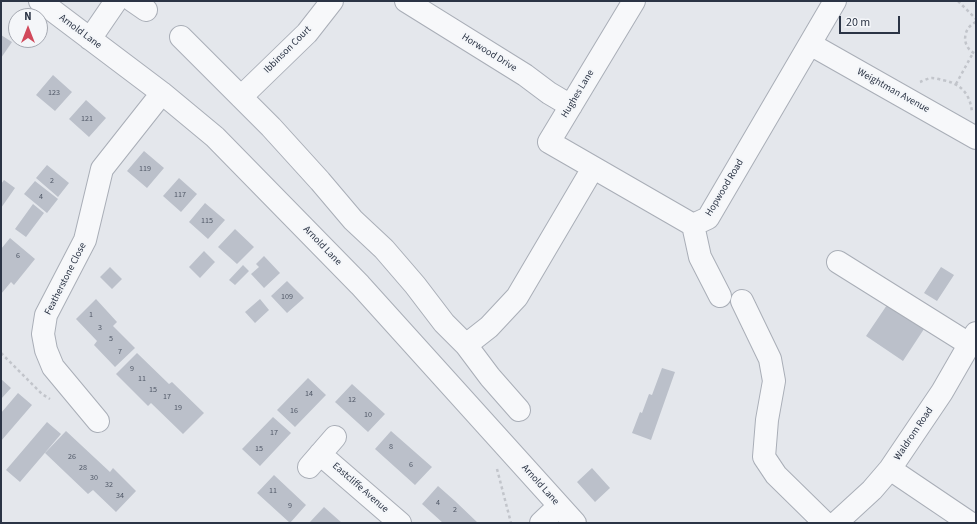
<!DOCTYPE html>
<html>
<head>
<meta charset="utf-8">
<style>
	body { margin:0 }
	#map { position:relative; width:977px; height:524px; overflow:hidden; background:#e4e7ec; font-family:"Source Sans 3",sans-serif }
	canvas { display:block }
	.frame { position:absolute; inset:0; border:2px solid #2b3445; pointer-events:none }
	.north { position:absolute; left:8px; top:8px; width:40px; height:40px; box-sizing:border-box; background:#f4f6f9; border:1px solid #a4a8b1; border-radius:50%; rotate:0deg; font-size:11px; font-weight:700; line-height:16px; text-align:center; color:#2b3445 }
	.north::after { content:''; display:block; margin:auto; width:14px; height:18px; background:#d1495b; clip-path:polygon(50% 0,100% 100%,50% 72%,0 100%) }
	.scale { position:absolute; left:839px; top:16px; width:61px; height:18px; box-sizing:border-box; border:2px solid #2b3445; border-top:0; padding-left:5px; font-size:12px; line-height:14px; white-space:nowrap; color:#2b3445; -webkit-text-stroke:3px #f4f6f9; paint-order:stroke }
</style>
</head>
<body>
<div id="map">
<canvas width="977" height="524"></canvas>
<div class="frame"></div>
<div class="north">N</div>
<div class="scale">20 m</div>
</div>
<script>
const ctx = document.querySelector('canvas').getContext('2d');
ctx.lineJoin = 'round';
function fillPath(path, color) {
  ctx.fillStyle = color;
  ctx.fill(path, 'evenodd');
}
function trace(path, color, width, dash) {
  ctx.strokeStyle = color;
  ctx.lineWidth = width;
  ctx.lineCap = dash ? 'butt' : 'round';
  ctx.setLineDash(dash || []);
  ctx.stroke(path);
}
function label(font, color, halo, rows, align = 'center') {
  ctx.font = font + ' "Source Sans 3",sans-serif';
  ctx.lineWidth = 4;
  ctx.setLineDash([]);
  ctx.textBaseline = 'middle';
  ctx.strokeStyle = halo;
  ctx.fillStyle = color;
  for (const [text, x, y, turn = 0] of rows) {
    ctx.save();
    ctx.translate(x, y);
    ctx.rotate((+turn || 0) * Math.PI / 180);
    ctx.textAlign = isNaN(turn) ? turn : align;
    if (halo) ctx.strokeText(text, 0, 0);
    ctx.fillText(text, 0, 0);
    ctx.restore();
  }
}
const building = new Path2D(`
	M1,35l11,7 -11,16z
	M53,75l19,17 -17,19 -19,-16z
	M86,100l20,18 -17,19 -20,-18z
	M144,151l20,17 -17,20 -20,-17z
	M47,165l22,18 -11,14 -22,-19z
	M179,178l18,16 -16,18 -18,-16z
	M4,180l11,8 -14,20v-24z
	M35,181l23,18 -11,14 -23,-19z
	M205,203l20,17 -17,19 -19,-17z
	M33,204l11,9 -18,24 -11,-8z
	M235,229l19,18 -17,17 -19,-17z
	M10,238l25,21 -21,26 -3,-3 -10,12v-45z
	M204,251l11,11 -15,16 -11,-11z
	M264,256l16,17 -16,15 -13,-14 8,-7 -3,-3z
	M243,265l6,6 -14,14 -6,-5z
	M110,267l12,12 -10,10 -12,-12z
	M941,267l13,8 -17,26 -13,-8z
	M287,281l17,17 -17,15 -16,-17z
	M96,299l21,23 -4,4 22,22 -20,19 -21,-22 3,-4 -21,-22z
	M260,299l9,11 -14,13 -10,-11z
	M887,305l37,24 -21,32 -37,-25z
	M137,353l32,31 3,-2 32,31 -21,21 -32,-31 -3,3 -32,-32z
	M662,368l13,4 -24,68 -19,-7 8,-21 2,1 7,-19 3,1z
	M308,378l18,17 -31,32 -18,-17z
	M1,379l10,9 -10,11z
	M352,384l33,30 -17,18 -33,-30z
	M18,393l14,12 -31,36v-28z
	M273,417l18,16 -31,33 -18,-17z
	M47,422l14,12 -41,48 -14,-12z
	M66,431l44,41 3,-4 23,23 -20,21 -23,-22 -5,4 -43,-41z
	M391,431l41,36 -17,18 -40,-36z
	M592,468l18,20 -15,14 -18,-20z
	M274,475l32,30 -16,18 -33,-30z
	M438,486l17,15 23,22h-35l-21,-19z
	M324,507l18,16h-33z`);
const path = new Path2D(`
	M958,1l18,18
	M976,22c-14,6 -15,26 0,32
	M920,82c3,-1 8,-4 12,-4 3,0 7,1 10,2 18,3 28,13 30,32
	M956,84l17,-31
	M1,353l41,41 8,5
	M497,469l14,54`);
const minor = new Path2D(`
	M40,1l122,92 53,44 145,148 215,238
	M133,1l13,9
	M406,1l119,74 24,18 22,13
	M634,1l-85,141 144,83 15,-7 127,-217
	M181,37l90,90 49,54 33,39 31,29 31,36 29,38 22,22 24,32 29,33
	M90,39l26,-38
	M810,44l166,94
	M241,97l66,-64 25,-32
	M693,225l7,32 20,39
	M838,262l131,82
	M742,301l28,58 4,22 -7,39 -3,37 12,18 49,48
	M466,345l23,-18 28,-30 76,-129
	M98,421l-45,-54 -7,-17 -3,-16 3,-19 39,-75 17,-71 60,-76
	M320,454l80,69
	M309,467l26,-30
	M890,469l80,54
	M541,523l18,-17
	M836,523l36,-33 18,-21 52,-77 34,-59`);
const numberNames = [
	["123",54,93],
	["121",87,119],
	["119",145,169],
	["2",52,181],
	["117",180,195],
	["4",41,197],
	["115",207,221],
	["6",18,256],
	["109",287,297],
	["1",91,315],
	["3",100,328],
	["5",111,339],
	["7",120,352],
	["9",132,369],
	["11",142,379],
	["15",153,390],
	["14",309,394],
	["17",167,397],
	["12",352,400],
	["19",178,408],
	["16",294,411],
	["10",368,415],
	["17",274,433],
	["8",391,447],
	["15",259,449],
	["26",72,457],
	["6",411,465],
	["28",83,468],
	["30",94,478],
	["32",109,485],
	["11",273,491],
	["34",120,496],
	["4",438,503],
	["9",290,506],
	["2",455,510]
];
const streetNames = [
	["Arnold Lane",80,32,37],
	["Ibbinson Court",288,50,-45],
	["Horwood Drive",489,53,32],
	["Weightman Avenue",893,91,29],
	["Hughes Lane",578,94,-59],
	["Hopwood Road",725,188,-59],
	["Arnold Lane",322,246,46],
	["Featherstone Close",66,279,-63],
	["Waldrom Road",914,434,-56],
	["Arnold Lane",540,485,48],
	["Eastcliffe Avenue",360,488,41]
];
fillPath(building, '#bbc0ca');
trace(minor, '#a9aeb7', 24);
trace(path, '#c2c5cb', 2.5, [3, 3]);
trace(minor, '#f7f8fa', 22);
label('8px', '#4f5766', null, numberNames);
label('10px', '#2b3445', '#f4f6f9', streetNames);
</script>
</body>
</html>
